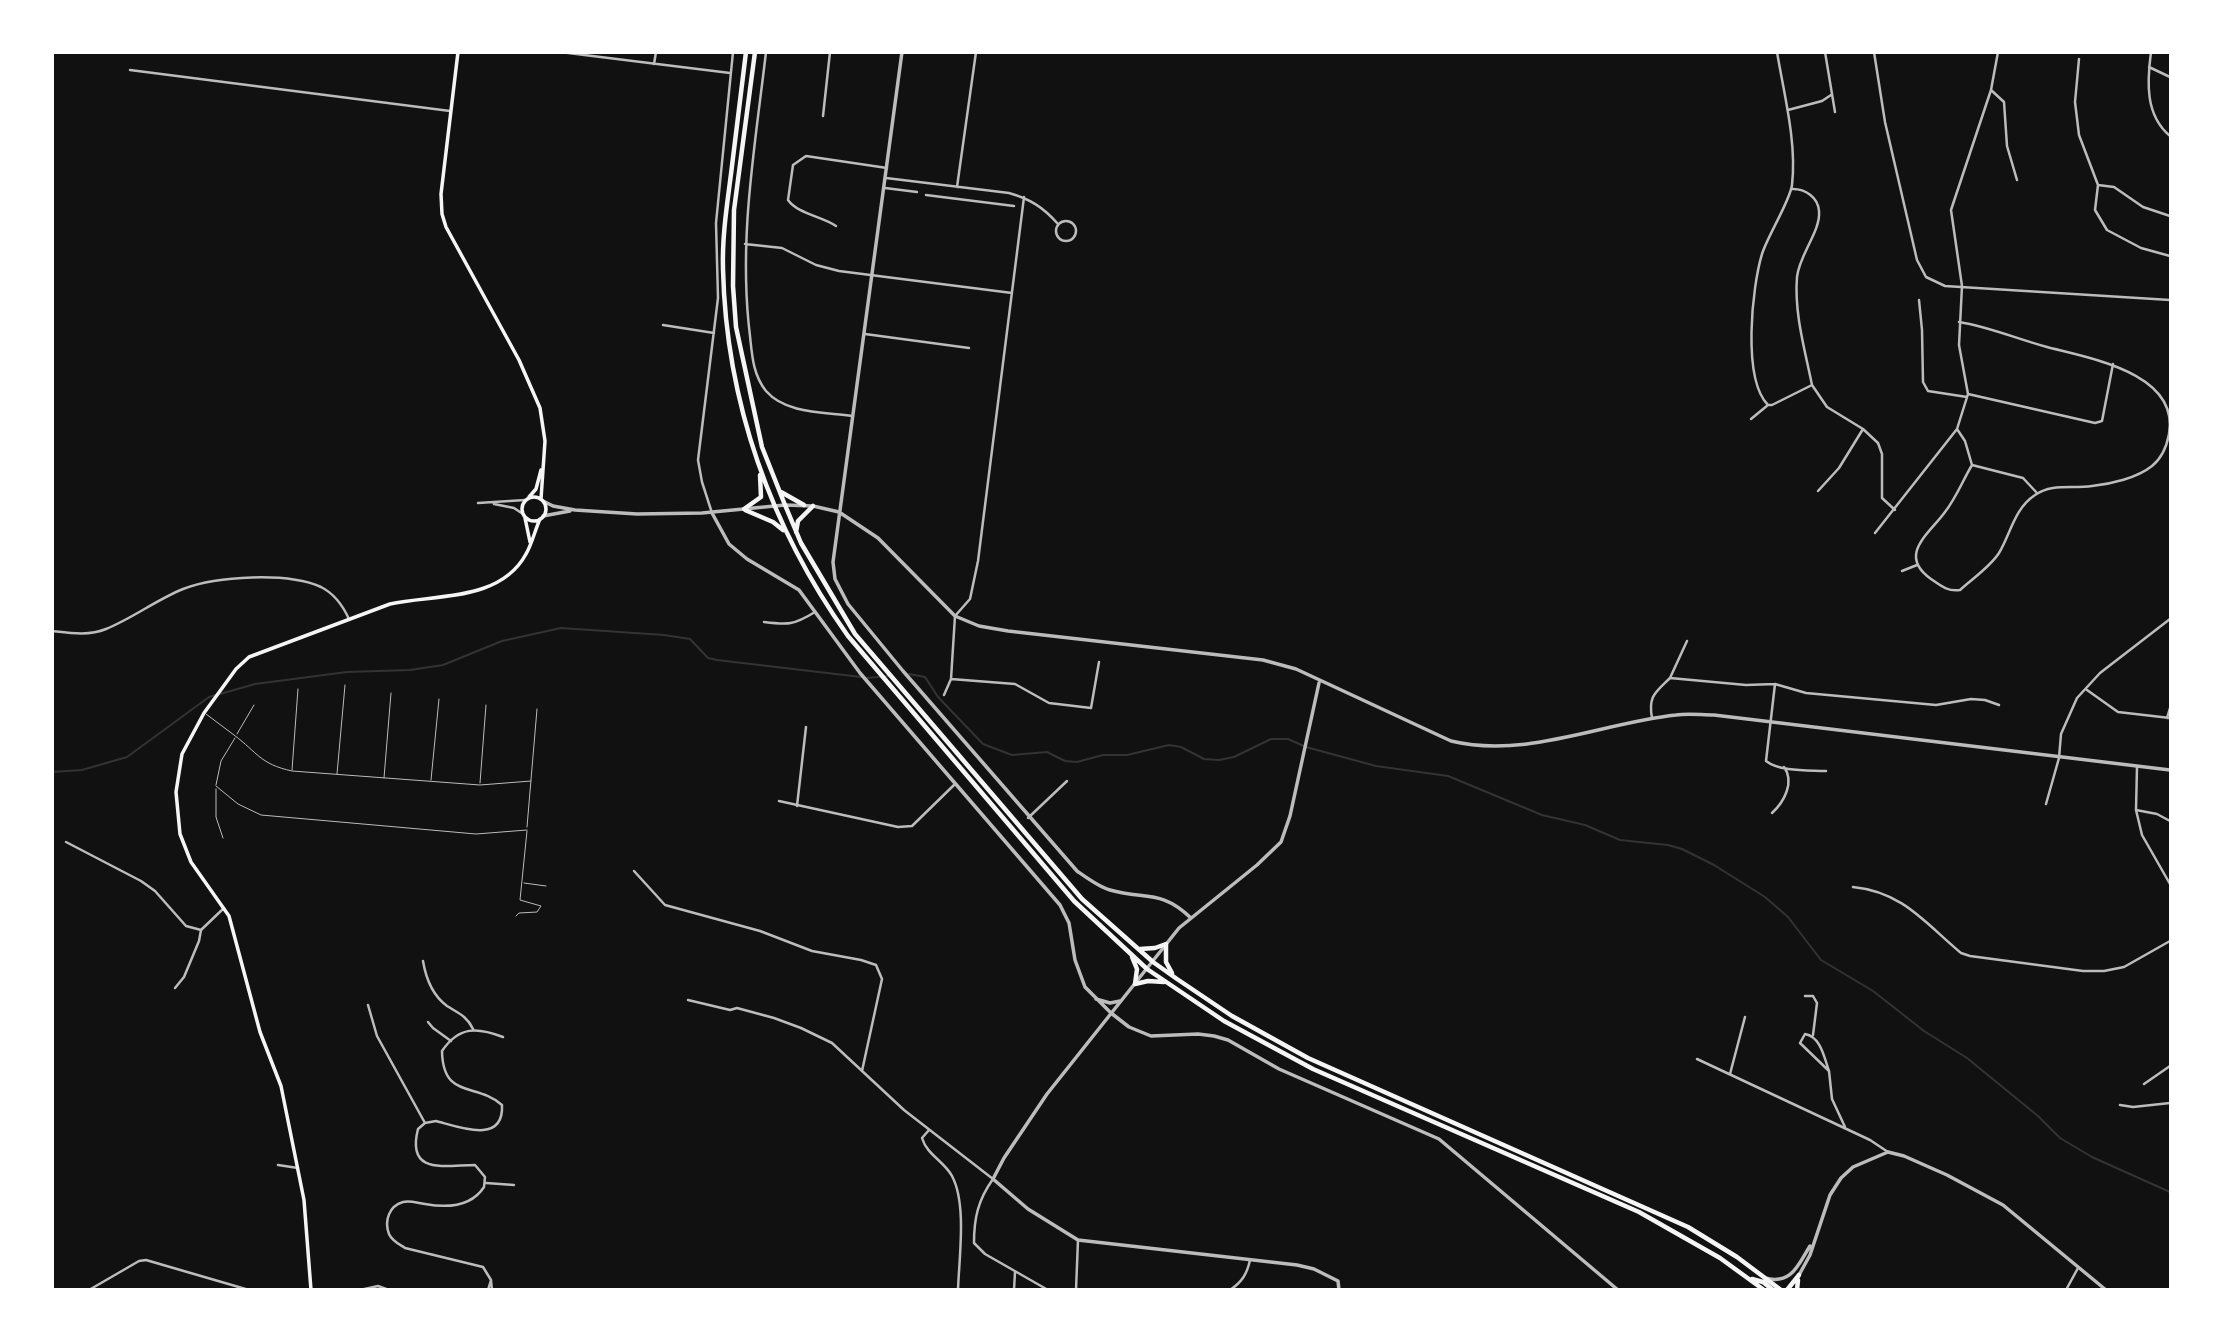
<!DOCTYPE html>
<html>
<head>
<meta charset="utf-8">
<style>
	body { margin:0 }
	#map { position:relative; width:2223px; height:1342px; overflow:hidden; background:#111; font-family:Commissioner,sans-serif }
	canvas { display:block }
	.frame { position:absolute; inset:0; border:54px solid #fff; pointer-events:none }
</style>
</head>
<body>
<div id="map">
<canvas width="2223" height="1342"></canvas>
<div class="frame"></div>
</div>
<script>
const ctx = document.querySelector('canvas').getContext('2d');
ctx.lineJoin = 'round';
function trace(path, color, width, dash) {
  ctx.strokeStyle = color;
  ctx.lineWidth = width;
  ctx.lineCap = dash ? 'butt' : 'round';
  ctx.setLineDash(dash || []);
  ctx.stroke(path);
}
const stream = new Path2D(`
	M909,674l16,3 13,20 45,47 29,11 35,-3 18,9 12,1 26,-7h24l42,-10 12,2 23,12 15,1 15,-3 37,-18h17l18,8 70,19 72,10 94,39 43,10 35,15 48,5 14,4 32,16 51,32 23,20 33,43 52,31 51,40 43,27 71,58 22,22 32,19 78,35
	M867,678l22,-2
	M220,694l35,-10 92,-12 63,-2 33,-5 59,-24 59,-13 103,7 26,4 18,19 9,2 144,17
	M52,772l30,-2 45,-13 82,-60 6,-2`);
const service = new Path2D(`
	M206,714c9,7 19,14 28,21 24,18 26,29 58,36l188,14 51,-4
	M237,734l17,-29
	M292,770l6,-81
	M337,774l8,-89
	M384,778l7,-85
	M431,780l8,-81
	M480,783l6,-78
	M216,785l5,-24 14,-23
	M216,786l22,18 23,11 215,19 51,-4
	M216,789v28l7,21
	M527,827l10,-118
	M524,883l22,3
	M516,916l3,-3 18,-1 4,-6 -21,-6 7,-69`);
const minor = new Path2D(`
	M560,52l170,21
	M766,52c-11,95 -28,188 -16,284 2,19 3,39 16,55 20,23 58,21 86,25
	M1777,52c7,42 20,91 15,133 -2,16 -24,50 -30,69 -10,33 -20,125 6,151h4l40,-20 15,22 36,22 15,14 4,11v44l13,12
	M1825,52l10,60
	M1874,52l11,70 32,138 9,17 19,9 225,14
	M2151,52c-4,30 -6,63 19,84
	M2079,59l-4,43 4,33 19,50 -3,25 12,20 34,18 29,8
	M654,64l2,-12
	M2149,67l21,10
	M130,70l320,41
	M1991,90l13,12 3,44 10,34
	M1788,110l34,-9 9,-6
	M823,116l7,-64
	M886,178l123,15c21,6 34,14 49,31
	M2098,185l16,2 29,20 27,9
	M957,187l19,-135
	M885,188l32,4
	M1793,189c12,0 25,8 26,22 2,20 -20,44 -22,66 -3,36 8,73 15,108
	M926,195l88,11
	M1024,197l-46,364 -8,38 -15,17 -4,63 64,5 34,19 42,5 8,-46
	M1056 231a10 10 0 1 1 20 0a10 10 0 1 1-20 0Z
	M836,226c-15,-10 -38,-12 -48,-26l5,-35 13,-9 81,12
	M745,244l37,4 34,17 23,6 173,22
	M1919,300l3,30 1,52 5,9 39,6
	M663,325l51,8
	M865,334l104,14
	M1968,394l127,29 7,-2 11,-57
	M1751,419l17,-14
	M1957,429l8,12 7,24c-9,15 -16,33 -27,47 -16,22 -48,43 -14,67 10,7 17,13 29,11 12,-11 30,-23 39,-37 12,-20 15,-44 36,-58 17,-12 37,-6 57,-9 19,-2 45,-8 60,-20 10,-8 15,-21 17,-32 11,-61 -80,-76 -122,-87 -30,-8 -57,-20 -88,-25
	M1972,465l51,13 14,15
	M1818,491l21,-23 24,-39
	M478,503l47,-3
	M494,504l20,4 9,6
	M712,513l-10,-31 -4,-22 20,-162 -2,-75 17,-171
	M1875,533l82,-104 11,-35 -9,-49 3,-59 -11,-76 40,-120 7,-38
	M1902,571l15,-6
	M764,622c24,3 30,3 51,-10
	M52,631c18,2 37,5 54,-2 27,-11 50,-29 77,-40 34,-13 104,-17 138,-2 14,7 22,19 28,32
	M1670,678l17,-37
	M2087,690l31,22 52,6
	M944,695l7,-16
	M1652,718c-4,-22 3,-25 18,-40l76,7 29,-1
	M2167,718l3,-10
	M2137,767l-1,43 6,25 28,49
	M1826,771c-17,-1 -46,1 -60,-10l9,-77 31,9 130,12 35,-6 14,1 14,5
	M779,801l119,26 14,-1 42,-41
	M2046,804l13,-46 2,-24 16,-36 23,-25 70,-54
	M797,806l9,-79
	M2136,810l21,4 13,7
	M1772,813c12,-11 23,-31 12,-46
	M1028,818l39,-37
	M66,842l75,39 14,10 31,35 15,4
	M634,871l31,34 95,26 52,20 49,9 15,5 6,14 -20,92
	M1853,887c50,5 72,36 108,66l9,3 113,15h21l20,-4 46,-26
	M423,961c3,18 9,34 24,45 11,7 20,10 26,23
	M175,988l9,-11 15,-36 2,-11 23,-22
	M1805,996h8l4,7 -4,32
	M688,1000l42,10 7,-2 37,10 27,10 31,15 72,67 89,69c-15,21 -19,39 -19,64l11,11 63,36
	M368,1005l9,31 48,87
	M428,1022l5,6 18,13
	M1697,1059l173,81 18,12
	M1829,1071c-5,-14 -8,-34 -24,-37l-5,9 29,28 3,28 13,28
	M1730,1074l15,-57
	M2144,1084l26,-18
	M2120,1105l13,2 37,-4
	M929,1130l-7,8c5,17 22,23 30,38 15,28 7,82 6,114
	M278,1165l20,3
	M486,1183l28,2
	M89,1290l50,-29 7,-1 103,30
	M360,1290l18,-4 11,4
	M488,1290l3,-10
	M492,1290l-1,-10 -8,-13 -78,-19c-6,-4 -13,-7 -16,-14 -5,-13 0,-28 14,-32 7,-2 14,1 22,2 22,4 46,3 59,-17l1,-10 -10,-12c-29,0 -69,11 -57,-36l7,-6 11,-2c23,6 68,24 66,-16 -26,-23 -59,-5 -60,-54 17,-25 35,-24 61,-14
	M1014,1290l1,-18
	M1076,1290l2,-50
	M1230,1290c12,-8 17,-16 20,-30
	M2066,1290l12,-22`);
const tertiary = new Path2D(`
	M902,52l-69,510 2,17 13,25 55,67 174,200c10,7 22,16 33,19 35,10 51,-1 81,28
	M543,501l10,5 22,4 62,4 65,-1 83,-8 28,1 26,6 39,26 77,78 24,10 29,5 255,29 33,9 155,72c75,18 150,-18 225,-26 12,-2 25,0 38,0l456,55
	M712,513l17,31 18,15 52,31 61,83 200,232 9,18 6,37 10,27 26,26 18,14 22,9 47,-2 16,2 14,4 51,29 160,70 179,151
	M543,516l27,-5
	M1319,683l-29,133 -9,26 -24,23 -78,63 -132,166 -43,64 -11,21 35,30 50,31 219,25 17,4 24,12 1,9
	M1096,999l14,4 10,-2
	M1799,1275l11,-20 20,-60 11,-17 12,-11 35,-15 16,4 43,19 56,30 103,85
	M1765,1278c27,7 33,-13 45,-32`);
const secondary = new Path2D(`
	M458,52l-17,142 1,20 4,13 73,133 21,48 5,33 -4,58
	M522 509a12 12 0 1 1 24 0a12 12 0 1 1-24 0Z
	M529,497l7,-8 5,-19
	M525,518l5,24
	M311,1290l-7,-90 -23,-114 -21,-54 -31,-116 -38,-54 -11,-28 -4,-42 6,-38 22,-41 32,-44 13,-12 141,-53c45,-10 110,-2 136,-50 6,-10 9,-24 14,-35`);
const trunk = new Path2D(`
	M746,52c-5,41 -10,81 -15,122 -4,31 -9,63 -8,95 3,133 48,259 125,367l226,265 73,68 77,52 89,48 326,143 81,46 44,32
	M755,52l-21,158 -1,76 3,41 26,120 23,58 16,38 54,91 227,265 71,63 24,17 55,37 76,42 380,169 49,30 44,33
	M781,492l23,13
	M744,509l17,-12 -1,-22
	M745,510l28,12 10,8
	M796,532l2,-11 15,-15
	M1140,949l15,-1 11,-4v18l6,11
	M1132,957l5,12 -2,15 13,-3 16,1
	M1752,1279l11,3 10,8
	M1787,1290l12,-15
	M1797,1290l1,-10`);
trace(stream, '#333', 2);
trace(service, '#bcbcbc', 1);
trace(minor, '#bcbcbc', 2.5);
trace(tertiary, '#bcbcbc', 3.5);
trace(secondary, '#f5f5f5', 3.5);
trace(trunk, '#f5f5f5', 4.5);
</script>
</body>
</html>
